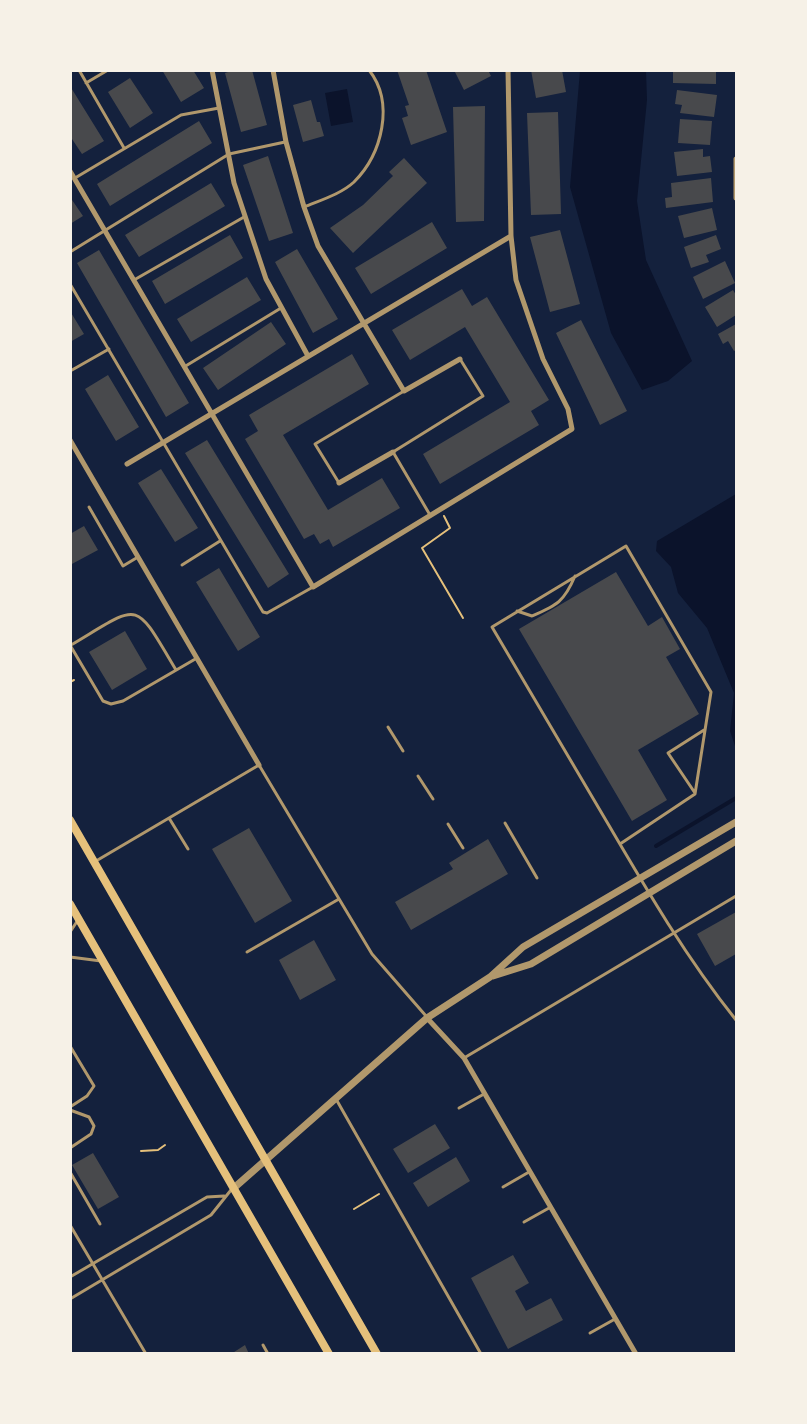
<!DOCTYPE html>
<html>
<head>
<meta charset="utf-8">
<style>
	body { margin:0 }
	#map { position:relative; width:807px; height:1424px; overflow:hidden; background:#14213d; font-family:Helvetica,sans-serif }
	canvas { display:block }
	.frame { position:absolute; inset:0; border:72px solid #f6f1e7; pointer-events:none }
</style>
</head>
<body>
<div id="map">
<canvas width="807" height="1424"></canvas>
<div class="frame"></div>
</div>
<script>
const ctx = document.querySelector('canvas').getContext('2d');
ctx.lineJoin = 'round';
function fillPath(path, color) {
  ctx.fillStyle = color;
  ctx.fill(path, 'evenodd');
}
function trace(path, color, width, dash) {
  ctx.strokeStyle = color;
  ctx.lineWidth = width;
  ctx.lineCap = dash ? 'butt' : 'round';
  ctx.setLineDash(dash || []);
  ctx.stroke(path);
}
const water = new Path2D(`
	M580,71h66l1,29 -10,101 9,59 46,101 -24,20 -26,9 -31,-57 -41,-146z
	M347,89l6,33 -22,4 -6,-33z
	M736,494v255l-6,-18 4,-38 -27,-65 -29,-35 -7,-26 -15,-16 1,-10z`);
const stream = new Path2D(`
	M656,846l80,-48`);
const building = new Path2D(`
	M162,70h31l11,18 -23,14z
	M235,70h17l15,55 -26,7 -16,-59z
	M397,70h29l21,62 -36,13 -9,-27 6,-2 -3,-10 4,-1z
	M454,70h34l3,6 -27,14z
	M531,70h31l4,22 -30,6z
	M673,70h43v14l-43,-1z
	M130,78l23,35 -23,15 -22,-36z
	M70,86l34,55 -22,13 -12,-18z
	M677,90l40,5 -3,22 -34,-4 2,-8 -7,-1z
	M311,100l6,22h3l4,14 -21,6 -10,-37z
	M485,106l-1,115 -28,1 -3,-115z
	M558,112l3,102 -30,1 -4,-102z
	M680,119l32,2 -2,24 -32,-2z
	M199,121l13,22 -102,63 -13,-22z
	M703,149v8l7,-1 2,16 -35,4 -3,-24z
	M268,156l25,77 -24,8 -26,-76z
	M404,158l23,25 -74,70 -23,-25 33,-23 30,-29 -4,-4z
	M711,178l2,24 -47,6 -1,-10 7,-1 -1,-14z
	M211,183l14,23 -86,51 -14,-22z
	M70,197l13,19 -13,8z
	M712,208l5,22 -33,8 -6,-22z
	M432,222l15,26 -76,46 -16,-26z
	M560,230l20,74 -30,8 -20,-75z
	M230,235l13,23 -78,46 -13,-23z
	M716,235l5,14 -15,6 3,7 -18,6 -7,-21z
	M297,249l41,70 -25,14 -38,-71z
	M99,250l90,153 -23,14 -89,-154z
	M725,261l10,22 -32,16 -10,-22z
	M247,277l14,23 -70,42 -14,-23z
	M462,289l10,17 15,-9 62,103 -18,11 8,14 -99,59 -17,-30 87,-52 -45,-75 -55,33 -18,-30z
	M733,290l3,5v20l-19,12 -12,-20z
	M70,311l14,23 -14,8z
	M581,320l46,91 -27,14 -44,-92z
	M271,322l15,22 -68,46 -15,-22z
	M736,324v26l-2,1 -6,-10 -5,3 -5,-10z
	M352,354l17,30 -86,51 45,75 54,-32 18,30 -67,39 -4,-8 -9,5 -6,-10 -10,5 -59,-100 13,-8 -9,-16z
	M108,375l31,52 -23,14 -31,-52z
	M207,440l82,134 -21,14 -83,-135z
	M161,469l37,59 -23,14 -37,-59z
	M84,526l14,24 -28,15v-31z
	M219,568l41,69 -22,14 -42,-69z
	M616,572l32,54 14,-9 18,32 -14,8 33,57 -61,36 29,50 -35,21 -113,-192z
	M125,631l22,38 -35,21 -23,-38z
	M249,828l43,73 -37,22 -43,-74z
	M488,839l20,35 -97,56 -16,-28 58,-33 -4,-6z
	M736,912v42l-21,12 -18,-32z
	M314,940l22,40 -36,20 -21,-40z
	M435,1124l15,24 -42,25 -15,-24z
	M93,1153l26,44 -21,12 -26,-44z
	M456,1157l14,24 -42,26 -15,-24z
	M513,1255l16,28 -14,8 11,20 25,-13 12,22 -55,29 -37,-71z
	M245,1345l4,9h-18z`);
const path = new Path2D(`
	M444,516l6,12 -28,20 41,70
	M70,682l4,-2
	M141,1151l17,-1 7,-5
	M354,1209l25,-15`);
const service = new Path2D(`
	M79,70l45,78
	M86,83l22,-13
	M75,178l106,-63 38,-7
	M304,207c17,-7 37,-13 50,-25 28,-28 41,-79 15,-112
	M70,252l159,-98 56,-12
	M134,280l110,-63
	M70,284l193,328 4,1 46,-26
	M184,367l97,-59
	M72,370l37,-21
	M339,483l-24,-39 89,-53
	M89,507l34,59 15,-9
	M430,515l-37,-63 90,-56 -23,-37
	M182,565l38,-24
	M517,611l15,5c25,-11 32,-14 43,-40
	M70,645l33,56 8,3 12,-3 74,-43
	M71,645c71,-42 62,-47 105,25
	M388,727l15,24
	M418,776l15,23
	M695,793l-27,-40 36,-23
	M169,818l19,31
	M505,823l32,55
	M448,824l15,24
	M620,844l75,-50 16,-102 -85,-146 -134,81c37,63 75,127 112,190 41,70 81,139 132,203
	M96,861l163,-96 113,189 54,62
	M70,932l8,-12
	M247,952l92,-53
	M70,957l31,4
	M70,1046l24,40 -7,10 -17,11
	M464,1058l272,-162
	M336,1099l145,255
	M459,1108l25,-14
	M70,1110l19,7 5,9 -3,8 -21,14
	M70,1172l30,52
	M503,1187l26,-15
	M524,1222l25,-14
	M70,1225l76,129
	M70,1277l137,-80 17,-1
	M70,1299l141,-84 20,-25
	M590,1333l25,-14
	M263,1345l5,9`);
const minor = new Path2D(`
	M212,70l22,113 32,96 42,77
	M273,70l13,72 18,65 14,39 86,145 56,-32
	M736,159v39
	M70,171l243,416 259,-158 -4,-20 -25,-50 -27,-79 -5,-44 -3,-166
	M70,440l189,325
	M127,464l384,-228
	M339,483l54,-31
	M427,1018l37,40 172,296`);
const tertiary = new Path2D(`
	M493,976l38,-12 205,-123
	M235,1187l192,-169 63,-41 33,-30 213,-125`);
const primary = new Path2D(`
	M70,820l307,534
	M70,904l259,450`);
fillPath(water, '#0b132b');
trace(stream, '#0b132b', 4);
fillPath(building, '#48494c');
trace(path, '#e5c07b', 2);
trace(service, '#b1986c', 3);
trace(minor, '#b1986c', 5);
trace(tertiary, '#b1986c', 7);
trace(primary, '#e5c07b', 8);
</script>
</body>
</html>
